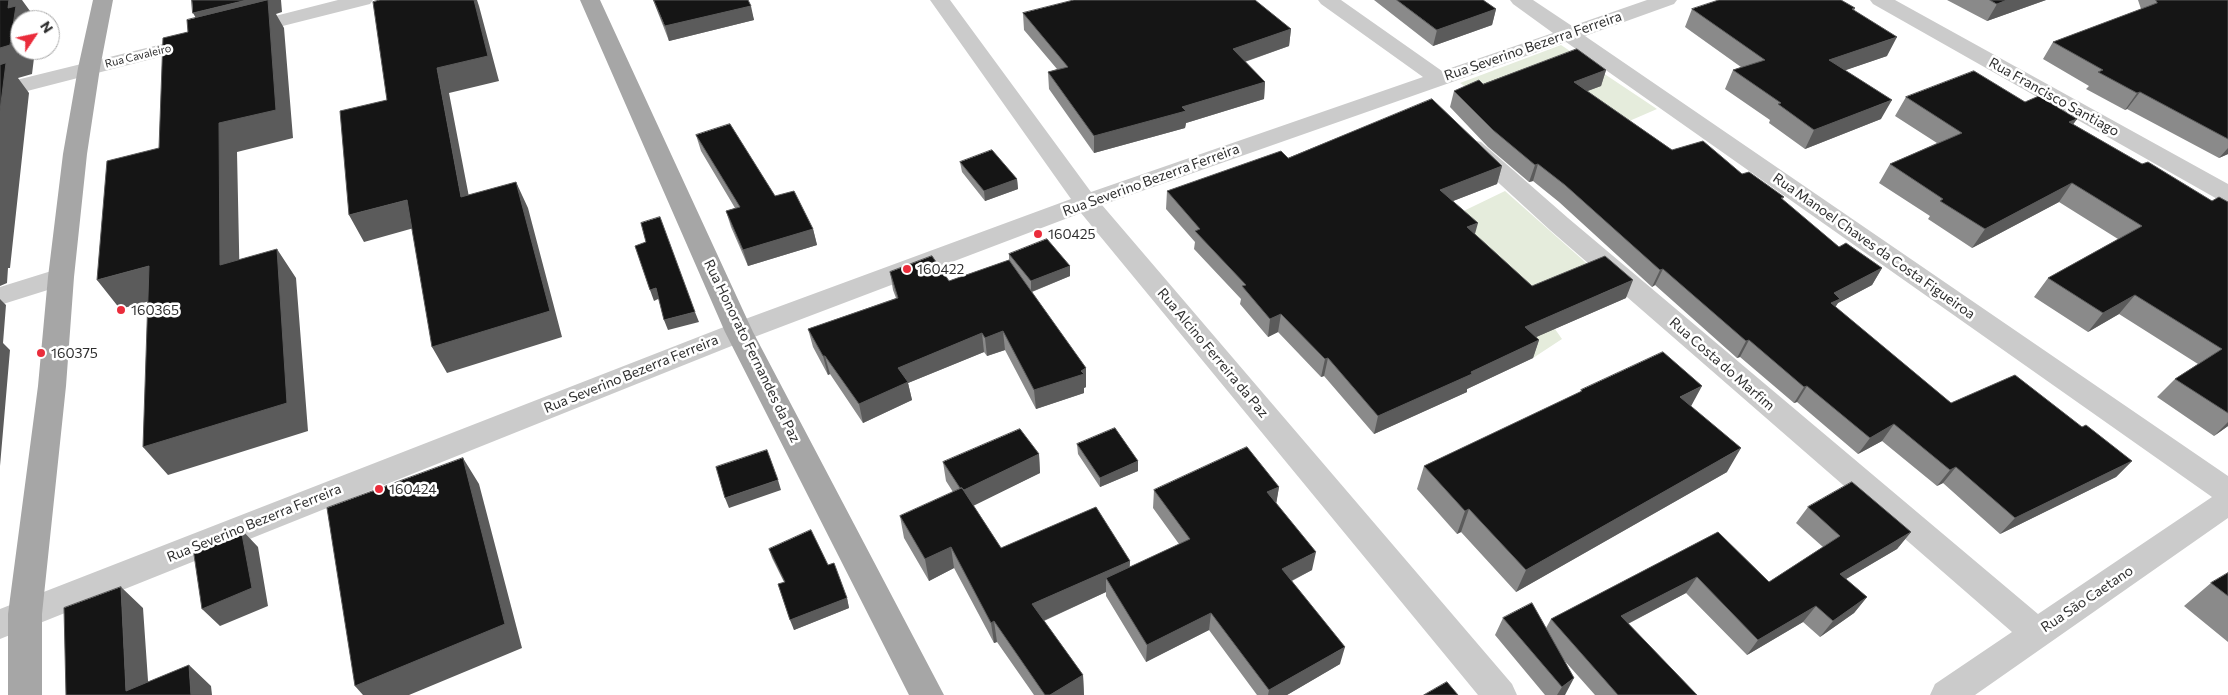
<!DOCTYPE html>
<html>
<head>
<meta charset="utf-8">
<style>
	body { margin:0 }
	#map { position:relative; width:2228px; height:695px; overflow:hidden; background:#fff; font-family:Commissioner,sans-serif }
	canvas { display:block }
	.north { position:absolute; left:10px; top:10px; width:50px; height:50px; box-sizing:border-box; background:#fff; border:1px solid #ababab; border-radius:50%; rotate:56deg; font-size:14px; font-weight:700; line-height:20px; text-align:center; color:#2e2e2e }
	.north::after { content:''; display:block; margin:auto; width:18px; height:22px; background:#ea2c3b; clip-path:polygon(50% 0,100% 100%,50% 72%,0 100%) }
</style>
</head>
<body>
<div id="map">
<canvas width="2228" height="695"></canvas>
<div class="north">N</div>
</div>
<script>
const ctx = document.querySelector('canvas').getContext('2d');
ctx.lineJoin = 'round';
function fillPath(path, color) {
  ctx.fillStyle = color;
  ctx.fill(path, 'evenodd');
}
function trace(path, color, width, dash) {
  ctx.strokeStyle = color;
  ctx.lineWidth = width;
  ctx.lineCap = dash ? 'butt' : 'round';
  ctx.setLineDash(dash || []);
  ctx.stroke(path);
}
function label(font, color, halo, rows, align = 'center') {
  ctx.font = font + ' Commissioner,sans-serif';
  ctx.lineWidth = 5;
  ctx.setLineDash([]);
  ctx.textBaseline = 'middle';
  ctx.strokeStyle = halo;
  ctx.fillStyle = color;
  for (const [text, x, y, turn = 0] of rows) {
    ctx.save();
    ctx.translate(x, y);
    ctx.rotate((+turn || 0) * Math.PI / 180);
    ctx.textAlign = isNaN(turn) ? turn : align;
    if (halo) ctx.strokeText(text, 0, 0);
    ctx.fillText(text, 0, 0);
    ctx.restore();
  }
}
const green = new Path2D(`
	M1561,45l96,64 -97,42 -100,-68z
	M1505,191l88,78 -62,26 31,44 -29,19 -86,-139z`);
const minor = new Path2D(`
	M338,0h35l-3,4 -127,32 -7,-2 -3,-4 3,-4z
	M930,0h20l141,192 332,-115 -102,-73 -3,-4h23l101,71 111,-38 -40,-29 -3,-4h23l39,26 75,-26h30l-3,4 -89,32 643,440v42l-253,177h-45l5,-11 77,-52 -462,-402 -85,-78 -4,-5 4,-5 8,-2 8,2 87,76 470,396 174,-117 -646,-455 -464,163 410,479 5,11h-39l-397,-482 -332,126 -749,300v-30l729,-284 342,-126z
	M1870,0h25l333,184v18l-9,-2 -346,-196z
	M199,35l7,2 4,4 -4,4 -206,53v-14z
	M61,268l9,3 4,6 -4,6 -70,22v-18z`);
const major = new Path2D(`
	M93,0h20l-13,68 -13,86 -13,123 -8,109 -24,228v81h-34v-81l30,-228 10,-109 15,-123 15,-86z
	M580,0h20l153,332 191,363h-35l-184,-363z`);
const wall = new Path2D(`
	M653,0h95l6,20 -85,21z
	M1374,0h109l13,9 -4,16 -59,21z
	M1947,0h99l-59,21z
	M2138,0h90v154l-9,4 -92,-49 -2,1 -39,-21 3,-3 -46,-27 10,-17 88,-33z
	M1855,8l-1,3 33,45 -42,14 36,49 -76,30 -36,-26 1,-3 -45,-31 8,-19 8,-3 -56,-40 7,-18z
	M1023,13l268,16 -2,17 -44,16 20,20 -1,17 -78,24 -1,5 -91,25 -45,-64 -1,-17 9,-3 -33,-39z
	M1606,70l-5,16 -14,5 85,59 70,24 42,23 -2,3 57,47 43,21 -10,17 -34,18 -3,4 116,96 131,24 50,34 -16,16 -116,57 -57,-51 -6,3 -55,-45 -24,13 -61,-52 -3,1 -54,-46 -3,1 -82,-73 -3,2 -93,-85 -26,-21 -4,1 -41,-35 -38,-40 4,-16 29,-7z
	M1906,97l119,5 52,17 -4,5 69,40 70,37 16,1v224l-14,10 -57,-39 18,-18 23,-15 -79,-50 -31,18 -54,-35 14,-19 70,-39 -59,-37 -87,46 -44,-29 2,-3 -51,-33 11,-19 47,-21 -42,-27z
	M696,135l79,61 38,33 4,16 -69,21 -17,-39 -5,-16 9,-3 -34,-57z
	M1288,158l214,8 -5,18 -44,17 22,33 57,52 94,12 -90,39 3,3 -6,18 -66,31v3l-93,42 -50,-58 -3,1 -43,-45 -10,5 -28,-33 1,-5 -47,-50 1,-7 -29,-33 1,-18z
	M960,162l57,17 1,10 -33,12 -23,-29z
	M1009,254l61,12v10l-38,16 54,95 -2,1v5l-48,16 -31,-59 -18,6 -3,-4 -76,31 4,17 -49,23 -33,-49 -2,1 -15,-28 -5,-18 88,-31 -3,-8 -3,-18 59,9 60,-21z
	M1581,390l110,16 36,66 -211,120 -55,-60 -4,2 -40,-45 7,-23 156,-73z
	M1077,444l61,17v10l-38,16 -22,-33z
	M1039,454l1,19 -67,32 28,43 129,13 -1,7 50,-24 -26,-36 1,-18 125,-3 -3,16 36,67 -20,11 48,83 -53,31h-30l-48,-65 -63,32 -40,-66v-4l-62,29 39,54 1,20h-50l-37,-53 -3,1 -40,-75 -25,13 -25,-43 -4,-22 53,-24 -7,-11 -3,-19z
	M1808,507l103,25 -14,17 -51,30 21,18 -13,16 -34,24 -17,-15 -56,33 -61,-62 -58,31 69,71h-102l-32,-36 2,36h-20l-50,-60 8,-17 43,10 5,-9 167,-87 51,50 54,-35 -27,-24z
	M769,549l59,16 19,33 2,10 -55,22 -10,-48 -12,-24z
	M2228,573v69l-44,-36 27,-23z`);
const shadedWall = new Path2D(`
	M9,0h13l8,11v9h-10v30h15l-3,24 -14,4 11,15 -19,175h-2l-1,15 -7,3v-238l8,-40z
	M247,0h34l1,12 -6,2 8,14 9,110 -56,14 3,142 -20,-29 -16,-233 -11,-19z
	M474,0h3l2,6 20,75 -50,12 25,130 -13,-26 -24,-129z
	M2007,0h39l-59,21 10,-17z
	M751,6l3,14 -85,21 -4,-15z
	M1496,9l-4,16 -59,21 4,-16z
	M1291,29l-2,17 -57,20 1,-17z
	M1897,37l-10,19 -67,23 9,-19z
	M1606,70l-5,16 -32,12 5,-16z
	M1265,82l-1,17 -78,24 -1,5 -91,25v-17l88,-29z
	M2140,92l-13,17 -2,1 12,-17z
	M1892,100l-11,19 -76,30 9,-19z
	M2077,119l-13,18 5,-15z
	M2228,148v6l-9,4z
	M1538,164l-5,17 -4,1 6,-17z
	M1502,166l-5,18 -62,24 5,-18z
	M1017,179l1,10 -33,12 -1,-10z
	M516,182l12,26 34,129 -115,36 -15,-26z
	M2072,183l-13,19 -87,46 13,-19z
	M407,200l14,26 -57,16 -15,-27z
	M1478,223l-5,18 -6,-14z
	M813,229l4,16 -69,21 -5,-16z
	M277,249l19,29 12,153 -140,44 -25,-28z
	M149,266l23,29 -52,14 -23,-29z
	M1070,266v10l-39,16v-11z
	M1882,268l-10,17 -34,18 -8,12 -3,-7 7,-15z
	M1663,269l-8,16 -3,2 8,-17z
	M1633,280l-7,18 -108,47 7,-18z
	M656,288l4,10 -6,3 -4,-11z
	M2135,295l-16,19 -31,18 15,-19z
	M0,299l6,6 -3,38 7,7 -10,116z
	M695,312l4,10 -31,8 -4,-10z
	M1281,314l-3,18 -10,5 2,-18z
	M1003,331l2,19 -18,6 -2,-18z
	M982,333l2,19 -76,31 4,17 -49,23 -4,-19 39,-36z
	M1539,340l-6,18 -66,31v3l-93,42 4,-18z
	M1749,340l-9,17 -3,1 9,-17z
	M823,356h2l5,18 -2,1z
	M1328,358l-4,18 -3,1 4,-18z
	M1086,368v19l-2,1v5l-48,16 -2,-19z
	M1702,386l-13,24 -9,-13z
	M1807,386l-10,16 -3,1 10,-16z
	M2228,422v4l-14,10z
	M1894,424l-12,17 -24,13 12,-16z
	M1741,448l-14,24 -211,120 10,-22z
	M1039,454l1,19 -75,37 -3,-19z
	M463,458l16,26 43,164 -113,47h-46l-8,-9z
	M1138,461v10l-38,16v-9z
	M2132,461l-16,16 -116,57 15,-16z
	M1956,467l-13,16 -6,3 13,-16z
	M778,480l3,10 -52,18 -4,-10z
	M1279,487l-3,18 -9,-13z
	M1469,509l-8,23 -4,2 8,-23z
	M241,529l17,18 10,59 -48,20 -18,-17z
	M1911,532l-14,17 -70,41 13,-16z
	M951,547l3,21 -25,13 -4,-22z
	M1316,552l-4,18 -33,17 3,-18z
	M1130,561l-1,21 -23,-4v14l-72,33 -2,-21z
	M1697,577l-11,16 -74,39 9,-16z
	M121,587l22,21 6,87 -23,-4z
	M1867,597l-13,16 -34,24 13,-16z
	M847,598l2,10 -55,22 -4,-10z
	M1816,606l-13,16 -56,33 11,-15z
	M1211,613l-2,17 -63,32 1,-17z
	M994,621l3,21 -3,1 -3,-20z
	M1345,647l-5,17 -53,31h-19l1,-5z
	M189,665l22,21 1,9h-21z
	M1083,675l1,20h-34z
	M1574,678l-9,17h-8l5,-8z`);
const building = new Path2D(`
	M0,0h9l-1,8 8,-2 -6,39 -10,3z
	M192,0h55l-54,13z
	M268,0l8,110 -57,13 1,142 57,-16 10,154 -144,44 6,-181 -52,14 10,-119 52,-13 4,-110 25,-6 -1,-12z
	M380,0h94l14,56 -51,12 24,129 55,-15 34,129 -118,36 -25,-147 -58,15 -9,-104 47,-11 -14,-98z
	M654,0h94l3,6 -86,20z
	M1074,0h181l36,29 -58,20 32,33 -83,25 4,4 -92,25 -46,-64 20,-5 -45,-54z
	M1397,0h86l13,9 -59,21z
	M1719,0h122l14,8 -3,1 45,28 -68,23 63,40 -78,30 -36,-26 3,-1 -48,-33 32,-10 -73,-51z
	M1990,0h17l-10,4z
	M2156,0h72v139l-88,-47 -3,1 -39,-21 5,-2 -50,-28 104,-39z
	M1577,49l29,21 -32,12 98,68 31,-9 39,33 7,-2 35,25 -3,1 58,49 7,-4 36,25 -48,25 6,6 -9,4 120,100 64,-28 67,52 4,-2 46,36 -117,57 -59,-51 -6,3 -56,-46 -24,14 -63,-52 -3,1 -55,-47 -3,1 -83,-72 -3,1 -95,-85 -27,-21 -3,1 -42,-35 -39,-39 25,-11 4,4z
	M6,63l-6,48v-46z
	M1974,71l51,31 14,-6 38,23 -8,3 73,42 6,-2 64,39 7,-4 9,5v211l-53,-34 47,-30 -87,-54 -32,18 -55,-35 94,-52 -70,-43 -87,46 -45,-28 3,-2 -53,-35 72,-31 -56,-36z
	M1432,99l70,67 -62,24 38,33 -11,4 65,59 73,-30 28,24 -108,47 14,13 -68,32 1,2 -94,42 -50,-58 -3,1 -44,-45 -11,5 -28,-33 4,-1 -51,-54 5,-2 -33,-38 114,-40 7,7z
	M730,124l45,72 19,-5 19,38 -70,21 -17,-39 14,-4 -44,-72z
	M992,150l25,29 -33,12 -24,-29z
	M660,217l35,95 -31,8 -8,-32 -6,2 -15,-44 11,-4 -5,-19z
	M1047,239l23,27 -39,15 -22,-27z
	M932,256l17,25 60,-21 77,108 -5,3 3,3 -50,16 -31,-59 -18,7 -3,-5 -84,35 10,14 -49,22 -34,-48h-2l-15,-27 90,-31 -8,-26z
	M1663,352l39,34 -22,11 61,51 -215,122 -57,-61 -4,2 -41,-45 158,-75 -1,-1z
	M1115,428l23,33 -38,17 -23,-34z
	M1020,429l19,25 -75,36 -2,-2h-2l-17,-26z
	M1247,447l32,40 -12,5 49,60 -34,17 63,78 -76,43 -58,-77 -64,32 -41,-67 84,-39 -36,-49z
	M767,450l11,30 -53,18 -9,-31z
	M463,458l42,166 -150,62 -28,-178z
	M1852,482l59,50 -71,42 27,23 -34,24 -17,-15 -58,34 -61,-63 -76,39 76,79h-79l-67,-76 167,-87 51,50 71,-46 -32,-29z
	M962,488l39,60 95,-41 34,54 -98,43 51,71 -33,20h-5l-51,-74 -3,2 -40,-76 -26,12 -25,-43z
	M241,529l11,59 -50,21 -9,-61z
	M811,530l17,35 6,-2 13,35 -57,22 -12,-36 7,-2 -16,-33z
	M2228,573v23l-17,-13z
	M121,587l5,104 63,-26 2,30h-125l-2,-87z
	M1532,603l42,75 -12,9 -59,-69z
	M1447,682l11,13h-34z`);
const markers = [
	[1038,234,5,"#ea2c3b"],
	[907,269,5,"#ea2c3b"],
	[121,310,5,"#ea2c3b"],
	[41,353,5,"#ea2c3b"],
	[379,489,5,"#ea2c3b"]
];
const farStreetnames = [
	["Rua Cavaleiro",138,56,-14]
];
const streetNames = [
	["Rua Severino Bezerra Ferreira",1533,46,-19],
	["Rua Francisco Santiago",2054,97,29],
	["Rua Severino Bezerra Ferreira",1151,180,-20],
	["Rua Manoel Chaves da Costa Figueiroa",1874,246,35],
	["Rua Honorato Fernandes da Paz",752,351,64],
	["Rua Alcino Ferreira da Paz",1213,353,50],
	["Rua Costa do Marfim",1722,364,41],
	["Rua Severino Bezerra Ferreira",631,374,-22],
	["Rua Severino Bezerra Ferreira",254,523,-22],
	["Rua São Caetano",2087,599,-34]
];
const poiNames = [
	["160425",1048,234],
	["160422",917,269],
	["160365",131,310],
	["160375",51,353],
	["160424",389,489]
];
fillPath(green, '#e5ecdc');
fillPath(minor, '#cbcbcb');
fillPath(major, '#a6a6a6');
fillPath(wall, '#8a8a8a');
fillPath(shadedWall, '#5b5b5b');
fillPath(building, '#151515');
trace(building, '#5b5b5b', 1);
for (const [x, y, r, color] of markers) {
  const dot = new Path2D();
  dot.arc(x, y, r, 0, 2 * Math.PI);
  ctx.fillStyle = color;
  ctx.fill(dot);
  trace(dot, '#fff', 2);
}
label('11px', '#2e2e2e', '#fff', farStreetnames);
label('14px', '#2e2e2e', '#fff', streetNames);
label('14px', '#2e2e2e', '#fff', poiNames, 'left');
</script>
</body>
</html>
